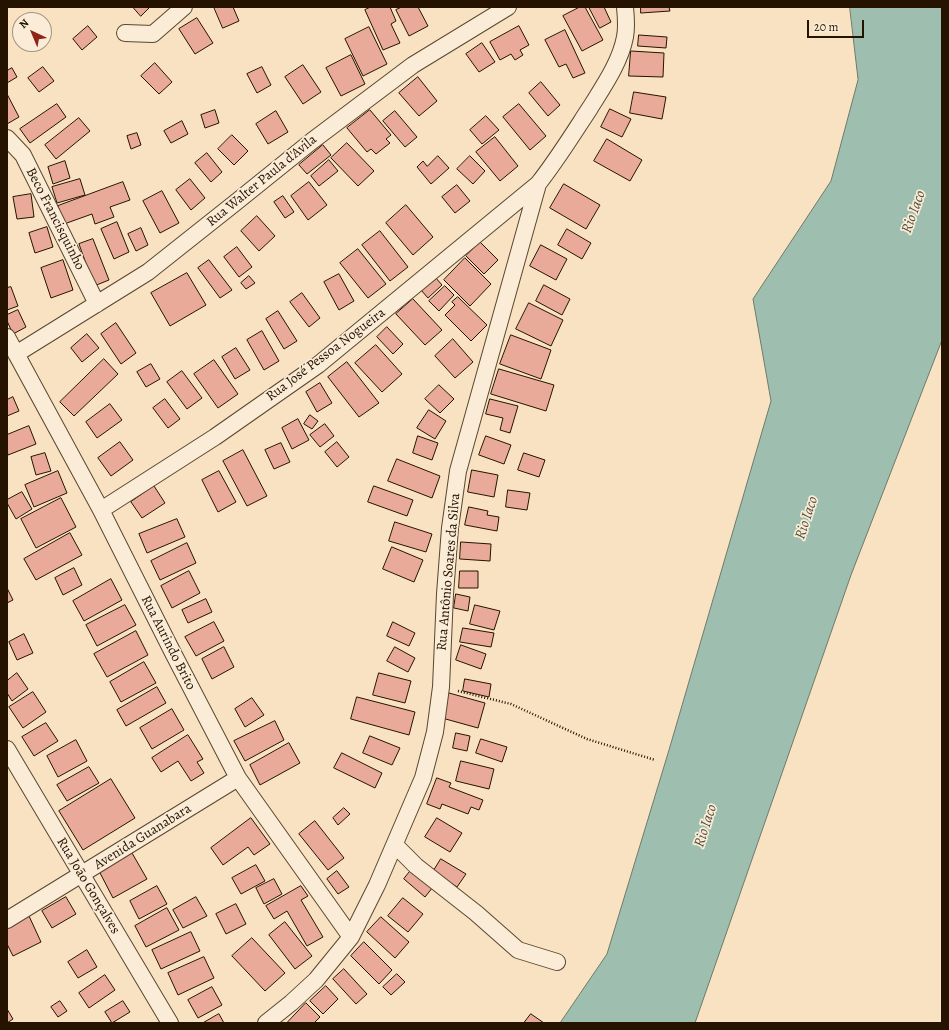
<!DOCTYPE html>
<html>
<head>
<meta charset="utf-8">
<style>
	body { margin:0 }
	#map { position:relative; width:949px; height:1030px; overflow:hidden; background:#f8e2c2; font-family:Alegreya,serif }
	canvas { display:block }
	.frame { position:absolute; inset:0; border:8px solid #251300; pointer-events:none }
	.north { position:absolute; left:12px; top:12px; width:40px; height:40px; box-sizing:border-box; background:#faecd7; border:1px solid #a59581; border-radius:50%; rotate:316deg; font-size:11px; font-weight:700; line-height:16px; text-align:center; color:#251300 }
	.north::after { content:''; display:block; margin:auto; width:14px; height:18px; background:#8f2418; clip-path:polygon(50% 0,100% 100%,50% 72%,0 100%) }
	.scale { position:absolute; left:807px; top:20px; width:57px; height:18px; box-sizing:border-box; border:2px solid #251300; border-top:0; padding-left:5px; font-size:12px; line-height:14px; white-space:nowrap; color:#251300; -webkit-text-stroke:3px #faecd7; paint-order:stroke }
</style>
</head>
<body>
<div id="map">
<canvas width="949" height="1030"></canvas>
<div class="frame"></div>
<div class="north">N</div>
<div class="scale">20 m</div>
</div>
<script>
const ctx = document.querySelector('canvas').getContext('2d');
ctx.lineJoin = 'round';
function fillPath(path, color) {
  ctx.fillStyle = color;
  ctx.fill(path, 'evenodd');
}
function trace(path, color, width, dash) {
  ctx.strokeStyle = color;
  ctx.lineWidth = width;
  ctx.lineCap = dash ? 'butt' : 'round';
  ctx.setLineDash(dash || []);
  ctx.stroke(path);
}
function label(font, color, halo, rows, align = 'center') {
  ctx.font = font + ' Alegreya,serif';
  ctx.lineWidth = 3.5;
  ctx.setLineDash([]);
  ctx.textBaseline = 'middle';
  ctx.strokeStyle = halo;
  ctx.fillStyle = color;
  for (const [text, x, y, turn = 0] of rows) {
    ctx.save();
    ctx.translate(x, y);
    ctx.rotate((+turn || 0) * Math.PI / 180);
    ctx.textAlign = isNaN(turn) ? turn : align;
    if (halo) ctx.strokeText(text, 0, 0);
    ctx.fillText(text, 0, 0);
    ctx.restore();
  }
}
const water = new Path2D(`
	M850,7h92v333l-91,235 -156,448h-135l47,-69 62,-204 102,-349 -18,-102 78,-118 27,-101z`);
const building = new Path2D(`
	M133,7h17l-9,9z
	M214,7h19l6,14 -16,7z
	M371,7h19l6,14 -5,3 9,19 -17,7 -18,-40z
	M402,7h16l10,19 -19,10 -13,-26z
	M580,7h5l18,33 -21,11 -19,-35z
	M589,7h15l7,15 -11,6z
	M641,7h28l1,4 -29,2z
	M197,18l16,25 -18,11 -16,-25z
	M88,26l9,11 -15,13 -9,-11z
	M519,26l10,19 -9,5 3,5 -8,5 -4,-6 -11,6 -10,-18z
	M369,27l18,37 -24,12 -18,-37z
	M565,30l20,43 -12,5 -7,-14 -7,3 -14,-27z
	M639,35l28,2 -1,11 -28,-2z
	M482,43l13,19 -16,10 -13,-18z
	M631,51l33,2 -1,24 -34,-1z
	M351,55l14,29 -24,12 -15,-28z
	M155,63l17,19 -13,12 -18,-18z
	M303,65l18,27 -18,12 -18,-27z
	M43,67l11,14 -15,11 -11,-14z
	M262,67l9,18 -14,8 -10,-19z
	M12,68l5,9 -10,6v-12z
	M418,77l19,24 -18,15 -20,-23z
	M541,82l19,23 -12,11 -19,-23z
	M634,92l32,5 -4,22 -32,-6z
	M7,94l12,23 -12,7z
	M57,104l9,13 -36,26 -10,-14z
	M519,104l27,32 -16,14 -27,-33z
	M610,109l21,10 -9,18 -21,-10z
	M215,110l4,13 -14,5 -4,-13z
	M370,110l21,25 -5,4 4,4 -14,11 -5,-5 -4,3 -20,-24z
	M276,111l12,21 -20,12 -12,-20z
	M395,111l22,26 -12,10 -22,-26z
	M486,116l13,14 -17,14 -12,-14z
	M79,118l11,13 -34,28 -11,-14z
	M182,121l6,13 -17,9 -7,-12z
	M137,133l4,12 -10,4 -4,-13z
	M232,135l16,16 -14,14 -16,-16z
	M495,137l23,29 -18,15 -24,-29z
	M607,139l35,21 -12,21 -36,-20z
	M347,143l27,28 -16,15 -27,-28z
	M323,145l8,10 -24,19 -8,-9z
	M207,153l15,19 -11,10 -16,-19z
	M438,156l11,12 -18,16 -14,-17 6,-6 4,5z
	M470,156l15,15 -12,13 -16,-15z
	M329,160l9,11 -19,15 -8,-10z
	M65,161l5,17 -17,6 -5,-17z
	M80,179l5,16 -28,8 -5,-16z
	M190,179l15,19 -14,12 -15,-20z
	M123,182l7,18 -20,7 4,10 -19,7 -3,-10 -28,10 -6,-18z
	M309,182l18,23 -19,15 -17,-24z
	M564,184l36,21 -14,24 -36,-21z
	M457,185l13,16 -15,12 -13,-16z
	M162,191l17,32 -19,10 -17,-32z
	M31,194l3,23 -17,2 -4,-22z
	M283,196l11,16 -9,6 -11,-16z
	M406,205l27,32 -20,18 -27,-32z
	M257,216l18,20 -16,15 -18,-20z
	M117,222l12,30 -15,7 -13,-30z
	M47,227l6,20 -18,6 -6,-20z
	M141,228l7,17 -12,6 -8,-17z
	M567,229l24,14 -9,16 -24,-14z
	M380,231l28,36 -18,14 -28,-36z
	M93,239l16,41 -15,6 -15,-42z
	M480,242l18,18 -14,14 -18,-18z
	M541,245l26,14 -11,21 -26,-14z
	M237,247l15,20 -13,10 -15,-20z
	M358,249l28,35 -18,14 -28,-35z
	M465,258l26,26 -21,22 -26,-26z
	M63,260l10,30 -22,8 -10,-30z
	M209,260l23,30 -12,8 -22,-30z
	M187,273l19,32 -36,21 -19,-33z
	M339,274l15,27 -15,9 -15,-28z
	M249,276l6,7 -9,6 -5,-6z
	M435,277l7,8 -14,13 -7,-8z
	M544,285l26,14 -8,16 -26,-14z
	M445,286l9,9 -15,16 -10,-10z
	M11,287l7,19 -11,4v-22z
	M302,293l18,25 -11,9 -19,-25z
	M458,297l29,28 -16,16 -26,-26 10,-10 -3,-3z
	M413,299l29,31 -17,15 -29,-31z
	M529,303l34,17 -12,26 -35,-17z
	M18,310l8,17 -13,7 -6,-13v-6z
	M278,311l19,30 -13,8 -18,-30z
	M116,323l20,30 -15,11 -20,-30z
	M387,327l16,17 -10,10 -16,-17z
	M262,331l17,30 -15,9 -17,-30z
	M87,334l12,14 -17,14 -11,-14z
	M511,335l40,15 -10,29 -41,-15z
	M453,339l20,23 -18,16 -20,-22z
	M376,345l26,29 -20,18 -27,-29z
	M236,348l14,22 -15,9 -13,-22z
	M104,359l14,15 -44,42 -14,-14z
	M214,360l24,34 -20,14 -24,-34z
	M347,362l32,41 -20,14 -31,-40z
	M151,364l9,15 -14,8 -9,-15z
	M499,369l55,16 -8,26 -55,-17z
	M182,371l20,27 -15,11 -20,-27z
	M320,383l12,20 -15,9 -11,-20z
	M439,385l15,14 -14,14 -15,-14z
	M13,397l6,14 -12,5v-16z
	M165,399l15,20 -12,9 -15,-20z
	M490,399l28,7 -8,27 -10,-3 3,-12 -17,-4z
	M110,404l12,16 -25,18 -11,-16z
	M429,410l17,11 -11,18 -18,-11z
	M310,415l8,6 -6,8 -8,-5z
	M298,419l11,21 -17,9 -10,-21z
	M325,424l9,12 -14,11 -10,-12z
	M29,426l7,18 -28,11 -1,-4v-16z
	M418,436l20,7 -6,17 -19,-7z
	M486,436l25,9 -7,19 -25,-9z
	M120,442l13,18 -22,16 -13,-18z
	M337,442l12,15 -12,10 -12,-15z
	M281,443l9,19 -16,7 -9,-19z
	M243,450l24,46 -20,10 -24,-45z
	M45,453l6,18 -15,4 -5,-18z
	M524,453l21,7 -6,17 -21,-7z
	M397,459l43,17 -8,22 -44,-17z
	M472,470l26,5 -4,22 -26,-5z
	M58,471l9,22 -33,14 -9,-22z
	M219,471l17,31 -18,10 -16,-32z
	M154,486l11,17 -23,15 -11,-16z
	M374,486l39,14 -6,16 -39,-14z
	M508,490l22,3 -3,17 -21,-3z
	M22,492l10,17 -16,10 -9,-16v-3z
	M61,498l15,29 -40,21 -15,-29z
	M469,507l19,4 -1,4 12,2 -2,14 -32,-6z
	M177,519l8,18 -38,16 -8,-19z
	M395,522l37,12 -6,18 -37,-11z
	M70,533l12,22 -46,25 -12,-21z
	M461,542l30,2 -1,17 -30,-2z
	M187,543l9,20 -36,17 -9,-19z
	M392,547l31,13 -9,22 -31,-13z
	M74,568l8,17 -19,10 -8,-17z
	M189,571l11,22 -28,15 -11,-22z
	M460,571h18v17h-19z
	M111,579l11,21 -38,21 -11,-20z
	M7,588l6,12 -6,3z
	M456,594l14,3 -2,14 -14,-3z
	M206,599l6,13 -24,11 -6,-13z
	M125,605l11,20 -39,21 -11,-21z
	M475,605l25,6 -6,19 -24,-6z
	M214,622l10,19 -28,15 -11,-19z
	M393,622l22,11 -6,13 -22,-10z
	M463,628l31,5 -3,14 -31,-5z
	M136,631l12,24 -41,22 -13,-23z
	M24,634l9,19 -16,7 -8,-18z
	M461,645l25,9 -5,15 -25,-9z
	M224,647l10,20 -22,12 -10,-20z
	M395,647l20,11 -7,14 -21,-11z
	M144,662l12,21 -35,19 -11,-20z
	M17,673l11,16 -16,12 -5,-8v-12z
	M379,673l32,8 -6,22 -32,-8z
	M465,679l26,5 -2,13 -26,-6z
	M157,687l9,16 -40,23 -9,-16z
	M33,692l13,20 -23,16 -14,-21z
	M449,693l36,10 -7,25 -36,-10z
	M357,697l58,15 -6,23 -58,-16z
	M252,698l12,17 -19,12 -10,-18z
	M172,709l12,21 -32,19 -12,-21z
	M275,721l9,19 -39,21 -11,-20z
	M46,723l12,18 -24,15 -12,-19z
	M456,733l14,3 -3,15 -14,-3z
	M188,735l15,24 -6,3 7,11 -13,8 -13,-20 -17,11 -9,-14z
	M370,736l30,12 -8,17 -29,-12z
	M481,739l26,8 -5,15 -26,-9z
	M76,740l11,21 -29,16 -11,-21z
	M289,743l11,20 -40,22 -10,-20z
	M342,753l40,20 -7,15 -41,-20z
	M461,761l33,8 -5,20 -33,-8z
	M89,767l10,16 -32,18 -10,-16z
	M437,778l14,5 -2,4 34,13 -4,10 -8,-3 -3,7 -26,-10 -2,5 -13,-5z
	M111,779l24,39 -52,32 -24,-39z
	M344,808l6,6 -12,11 -5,-7z
	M251,818l19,26 -16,11 -6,-8 -25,18 -12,-17z
	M437,818l25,15 -12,19 -25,-15z
	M315,821l29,37 -16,12 -29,-36z
	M132,853l15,26 -34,19 -14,-27z
	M441,859l25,15 -9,13 -24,-15z
	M256,865l9,16 -24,13 -9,-16z
	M412,869l21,18 -8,10 -21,-18z
	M337,871l12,16 -11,7 -11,-15z
	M274,879l8,15 -18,10 -8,-16z
	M157,886l10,18 -28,15 -9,-18z
	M301,886l7,10 -7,4 22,37 -16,9 -20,-35 -13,8 -8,-13z
	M66,897l10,17 -24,14 -10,-17z
	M196,897l11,19 -24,12 -10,-18z
	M403,898l20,16 -15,18 -20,-16z
	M236,904l10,20 -20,10 -10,-20z
	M167,908l12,22 -33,17 -11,-21z
	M29,916l12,26 -28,14 -6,-12v-17z
	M381,917l28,25 -14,16 -28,-26z
	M285,922l27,34 -17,13 -26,-34z
	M191,932l9,19 -39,18 -9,-19z
	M252,938l33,35 -20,18 -33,-35z
	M364,942l28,28 -13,14 -28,-28z
	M87,950l10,17 -19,11 -10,-16z
	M204,957l10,21 -36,17 -10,-22z
	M344,969l23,25 -11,10 -23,-25z
	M397,974l8,8 -14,13 -8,-8z
	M105,975l10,15 -26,18 -10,-15z
	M326,986l12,13 -15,15 -13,-13z
	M212,987l10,18 -24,13 -10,-18z
	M60,1001l7,10 -9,6 -7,-10z
	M123,1001l7,11 -18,11 -7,-11z
	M306,1003l14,14 -6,6h-27z
	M7,1009l6,10 -6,4z
	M219,1014l5,9h-21z
	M531,1014l13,9h-20z`);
const path = new Path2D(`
	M458,691l53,13 76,35 68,21`);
const street = new Path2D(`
	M125,33l28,1 31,-27
	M7,138l16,17 74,149
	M7,337l94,173 72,143 65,125 113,159
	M16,354l132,-82 87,-69 77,-62 101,-76 95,-58
	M101,510l114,-73 103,-72 220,-181
	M7,749l163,274
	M395,845l21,21 60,47 42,37 39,12
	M7,920l231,-142
	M266,1023l25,-20 25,-23 35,-43 26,-52 46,-107 12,-46 6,-45 4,-93 5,-66 8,-57 80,-287c19,-24 35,-50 52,-76 13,-21 30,-45 35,-71 2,-10 1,-20 0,-30`);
const streetNames = [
	["Rua Walter Paula d'Avila",262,181,-39],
	["Beco Francisquinho",55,219,63],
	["Rua José Pessoa Nogueira",326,355,-37],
	["Rua Antônio Soares da Silva",449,572,-85],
	["Rua Aurindo Brito",168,643,63],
	["Avenida Guanabara",143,837,-32],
	["Rua João Gonçalves",88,886,59]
];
const waterNames = [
	["Rio Iaco",914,212,-70],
	["Rio Iaco",807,518,-72],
	["Rio Iaco",706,826,-72]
];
fillPath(water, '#9ebeaf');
trace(water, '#6e7a69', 1);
fillPath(building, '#eaaa9a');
trace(building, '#251300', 1);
trace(street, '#5a4730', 18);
trace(path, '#251300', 2.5, [1, 2]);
trace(street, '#faecd7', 16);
label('14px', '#251300', '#faecd7', streetNames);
label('italic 15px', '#4f4f3d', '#faecd7', waterNames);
</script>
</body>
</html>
